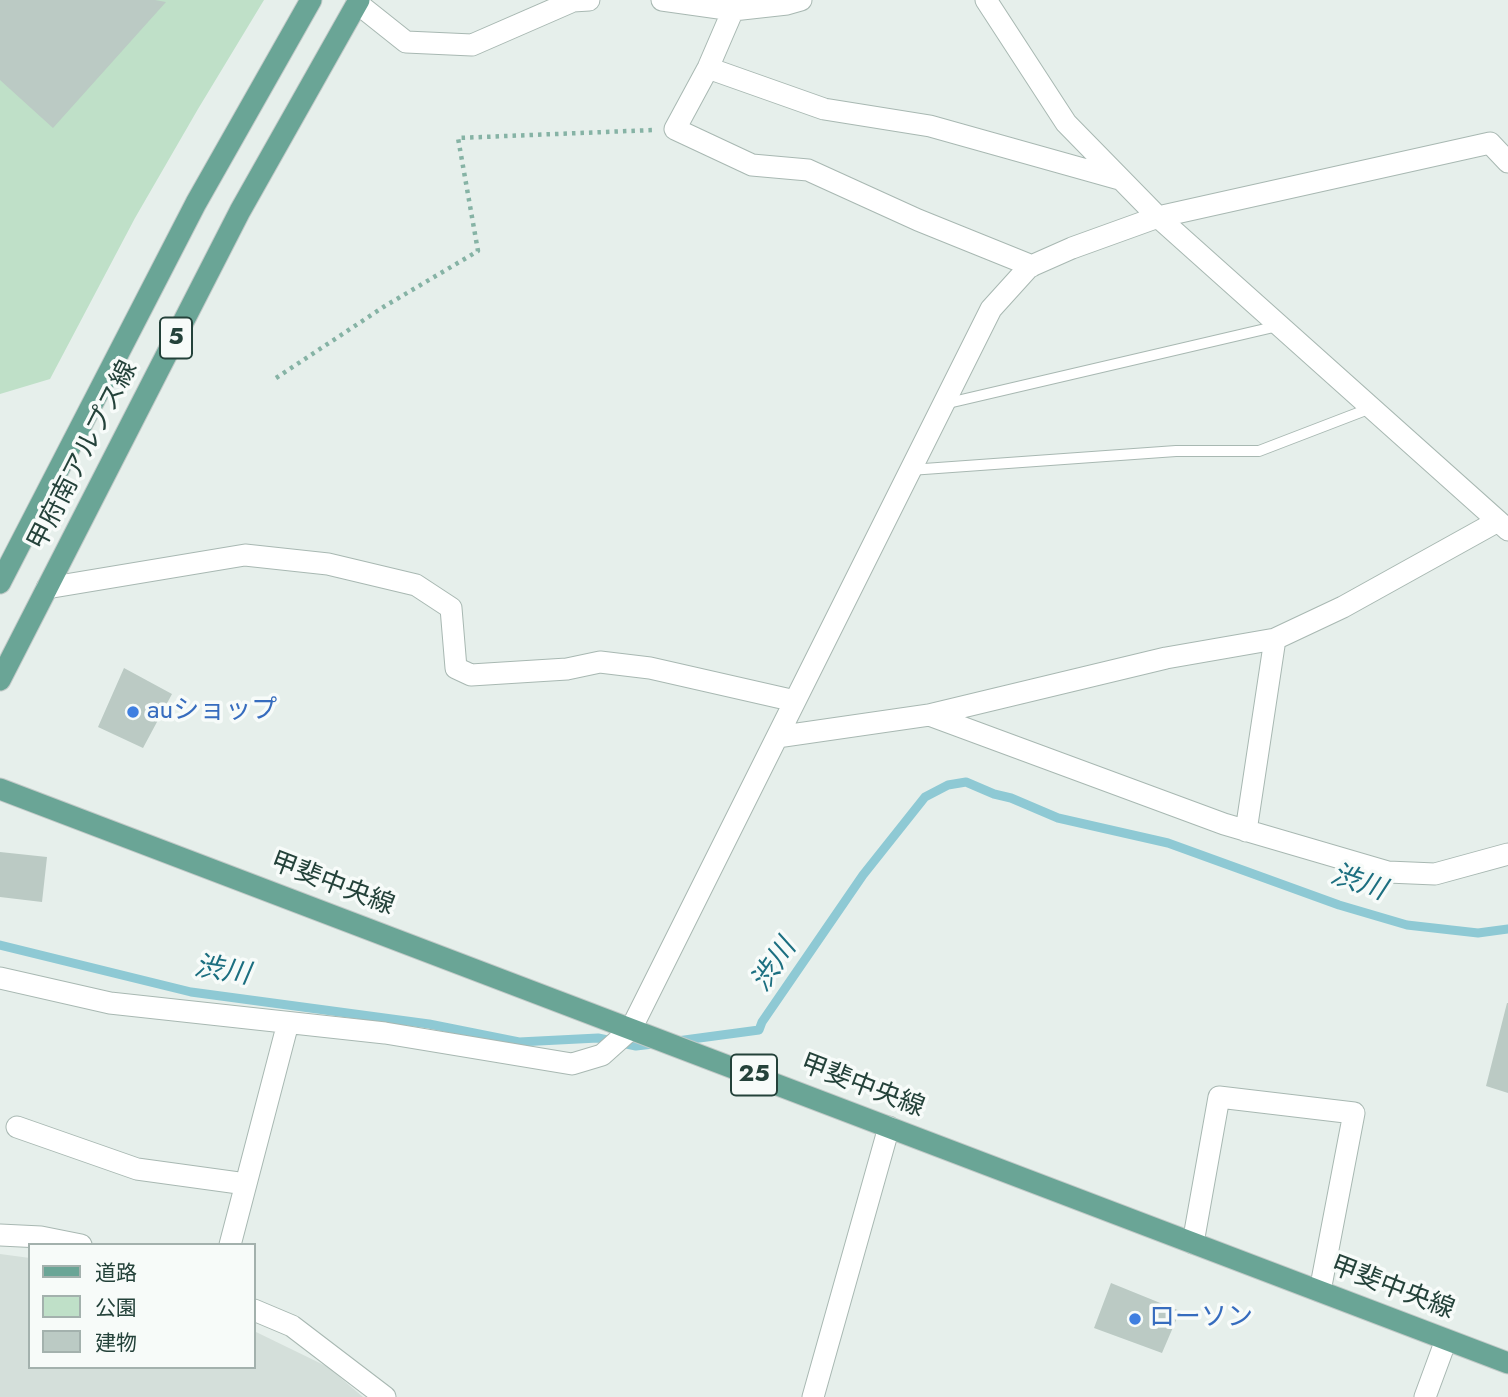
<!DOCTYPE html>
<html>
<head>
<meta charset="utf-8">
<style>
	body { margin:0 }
	#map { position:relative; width:1508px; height:1397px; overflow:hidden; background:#e6efeb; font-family:Jost,"Noto Sans JP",sans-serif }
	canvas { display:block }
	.legend { position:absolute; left:28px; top:1243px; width:228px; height:126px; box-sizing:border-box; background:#f7fbf9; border:2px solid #a3b1ad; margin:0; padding:9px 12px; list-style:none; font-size:21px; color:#24423a }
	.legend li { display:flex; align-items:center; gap:14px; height:35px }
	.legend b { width:35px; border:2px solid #a3b1ad }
</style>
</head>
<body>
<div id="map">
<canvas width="1508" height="1397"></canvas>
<ul class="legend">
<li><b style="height:9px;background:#6aa596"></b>道路</li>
<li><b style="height:19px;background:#bfe0c8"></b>公園</li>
<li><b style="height:19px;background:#bbcac4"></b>建物</li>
</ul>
</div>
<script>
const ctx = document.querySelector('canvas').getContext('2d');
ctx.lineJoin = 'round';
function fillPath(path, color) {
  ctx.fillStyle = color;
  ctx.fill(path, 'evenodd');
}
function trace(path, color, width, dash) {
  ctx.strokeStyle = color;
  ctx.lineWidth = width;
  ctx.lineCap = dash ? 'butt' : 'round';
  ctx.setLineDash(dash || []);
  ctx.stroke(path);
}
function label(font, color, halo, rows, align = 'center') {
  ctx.font = font + ' Jost,"Noto Sans JP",sans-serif';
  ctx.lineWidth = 7;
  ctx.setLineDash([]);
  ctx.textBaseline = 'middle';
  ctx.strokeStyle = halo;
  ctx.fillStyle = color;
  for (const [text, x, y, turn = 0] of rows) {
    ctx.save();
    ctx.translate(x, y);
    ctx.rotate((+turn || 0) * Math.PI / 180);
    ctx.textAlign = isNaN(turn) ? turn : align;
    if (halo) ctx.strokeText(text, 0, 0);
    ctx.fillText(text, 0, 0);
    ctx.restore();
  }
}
const built = new Path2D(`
	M0,1254l30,4v109h224v-36l74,36 35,30h-363z`);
const green = new Path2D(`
	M0,0h264l-66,109 -63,109 -85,161 -50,15z`);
const stream = new Path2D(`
	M0,945l191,47 238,32 90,18 79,-4 38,8 17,-2
	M677,1041l82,-11 3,-8 101,-147 62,-78 23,-12 18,-3 28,12 17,4 47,20 110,25 171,62 68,20 71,8 30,-4`);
const building = new Path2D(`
	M0,0h155l11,2 -113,126 -53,-48z
	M124,668l48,26 -29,54 -45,-21z
	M0,852l47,5 -5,45 -42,-5z
	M1507,1003h1v90l-22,-7z
	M1111,1283l69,28 -18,42 -68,-25z`);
const path = new Path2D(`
	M276,378l109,-72 93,-55 -20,-113 195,-8`);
const lane = new Path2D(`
	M944,404l334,-78
	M910,470l266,-19h83l112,-43`);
const street = new Path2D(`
	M662,0l71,10 54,-6 14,-4
	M986,0l80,123 92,94 350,313
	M357,3l49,39 66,3 101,-44 16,-1
	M733,10l-25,58 -33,61 77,36 56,5 110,50 114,46
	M708,68l116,41 106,17 189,53
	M47,588l198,-33 83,9 88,21 35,23 5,60 15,7 96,-6 33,-7 50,6 145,33
	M929,715l237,-57 109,-19 68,-32 155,-86
	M777,737l152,-22 295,109 164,48 47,2 73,-20
	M1246,831l29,-192
	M0,978l110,25 275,30 187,31 30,-9 29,-26 360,-720 38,-42 43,-19 86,-31 332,-74 18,19
	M17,1127l120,42 109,15
	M0,1235l41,2 40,8
	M1193,1243l26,-146 135,16 -34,178
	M230,1245l58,-222
	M254,1310l38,16 93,71
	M813,1397l76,-270
	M1425,1397l21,-57`);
const primary = new Path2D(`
	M0,583l196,-380 115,-203
	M0,680l240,-469 119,-211
	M0,789l1508,574`);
const markers = [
	[133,712,7,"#3f7fe0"],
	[1135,1319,7,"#3f7fe0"]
];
const shields = [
	[176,338,32],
	[754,1075,46]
];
const shieldNames = [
	["5",176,338],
	["25",754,1075]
];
const streetNames = [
	["甲府南アルプス線",84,456,-63],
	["甲斐中央線",332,885,21],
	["甲斐中央線",862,1087,21],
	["甲斐中央線",1392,1289,21]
];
const shopNames = [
	["auショップ",147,712],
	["ローソン",1149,1319]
];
const waterNames = [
	["渋川",1358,884,19],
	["渋川",775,966,-56],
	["渋川",222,972,9]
];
fillPath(built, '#d4dfda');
fillPath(green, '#bfe0c8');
trace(stream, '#8ec9d4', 9);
fillPath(building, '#bbcac4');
trace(lane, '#a8b8b2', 12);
trace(street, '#a8b8b2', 23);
trace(primary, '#c2cac8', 23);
trace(path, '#86b3a5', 4.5, [3.5, 5]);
trace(lane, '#fff', 10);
trace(street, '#fff', 21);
trace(primary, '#6aa596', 21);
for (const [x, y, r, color] of markers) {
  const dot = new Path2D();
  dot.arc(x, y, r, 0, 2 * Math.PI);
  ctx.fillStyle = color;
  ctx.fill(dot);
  trace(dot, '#f7fbf9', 2.5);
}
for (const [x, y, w] of shields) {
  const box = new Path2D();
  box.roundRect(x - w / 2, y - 20.5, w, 41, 5);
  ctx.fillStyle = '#f7fbf9';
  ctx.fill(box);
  trace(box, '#24423a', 2);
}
label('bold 24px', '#24423a', null, shieldNames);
label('26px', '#24423a', '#f7fbf9', streetNames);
label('26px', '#366cbe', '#f7fbf9', shopNames, 'left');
label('italic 28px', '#1c6f80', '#f7fbf9', waterNames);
</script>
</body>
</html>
